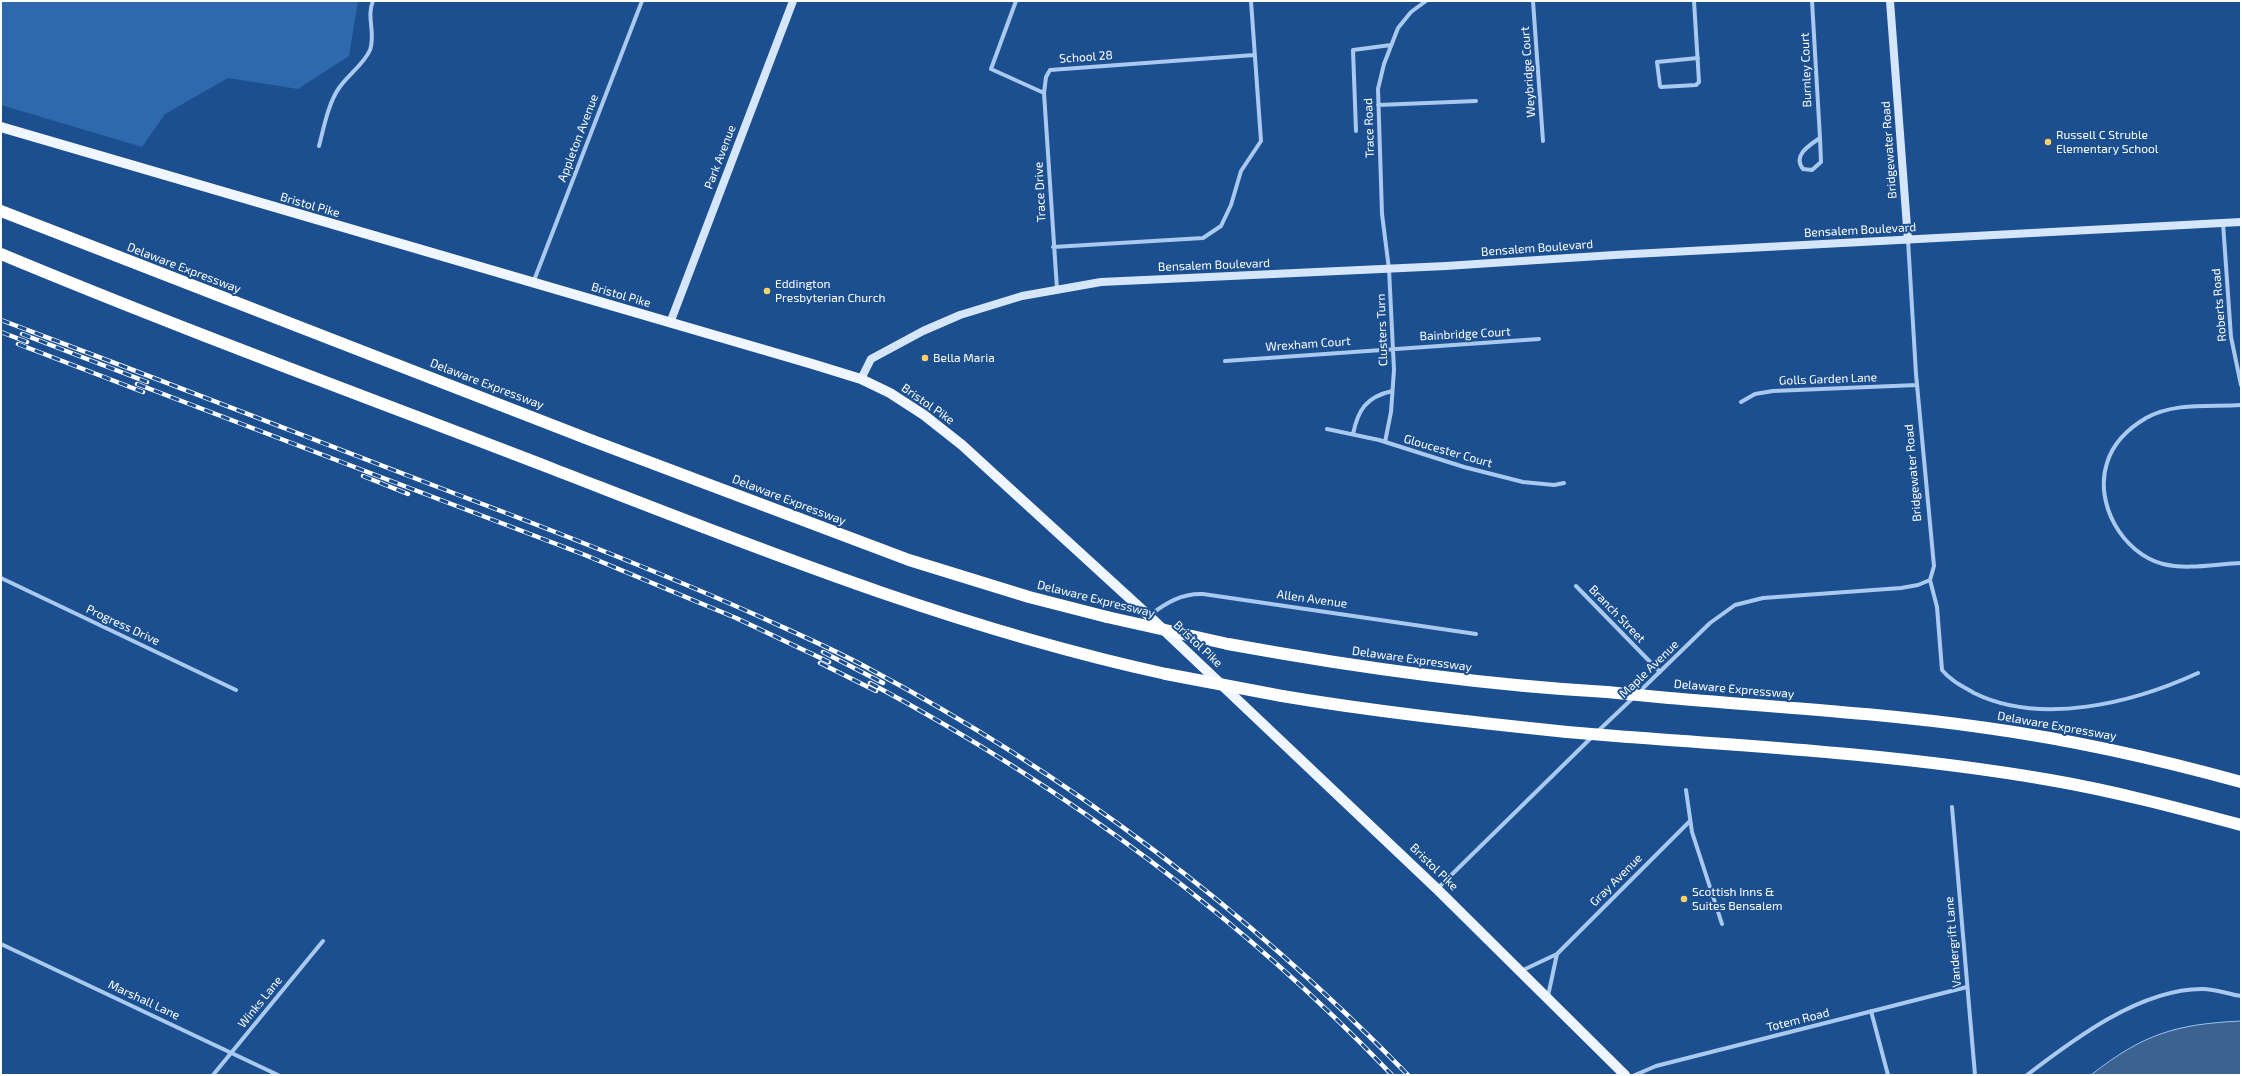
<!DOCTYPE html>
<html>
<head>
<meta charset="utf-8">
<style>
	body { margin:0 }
	#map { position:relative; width:2242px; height:1076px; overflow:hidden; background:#1b4f8f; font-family:"Exo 2",sans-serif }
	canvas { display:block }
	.frame { position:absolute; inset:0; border:2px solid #fff; pointer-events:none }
</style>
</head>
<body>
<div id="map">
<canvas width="2242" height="1076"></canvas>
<div class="frame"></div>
</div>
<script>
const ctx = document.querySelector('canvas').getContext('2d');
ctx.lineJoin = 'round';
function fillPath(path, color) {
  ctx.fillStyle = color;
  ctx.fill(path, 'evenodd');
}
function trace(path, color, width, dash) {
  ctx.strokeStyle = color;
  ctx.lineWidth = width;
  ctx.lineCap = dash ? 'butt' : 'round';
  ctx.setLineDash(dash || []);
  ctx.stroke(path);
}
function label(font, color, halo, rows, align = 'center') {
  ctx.font = font + ' "Exo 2",sans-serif';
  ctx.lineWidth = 4;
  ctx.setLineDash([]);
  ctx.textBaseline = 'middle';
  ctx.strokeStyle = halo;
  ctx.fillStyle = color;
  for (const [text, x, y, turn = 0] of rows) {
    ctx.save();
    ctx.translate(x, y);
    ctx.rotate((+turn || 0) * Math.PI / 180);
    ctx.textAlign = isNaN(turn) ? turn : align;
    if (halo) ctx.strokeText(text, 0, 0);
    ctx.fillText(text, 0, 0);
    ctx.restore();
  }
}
const green = new Path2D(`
	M1,1h357l-9,55 -51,33 -70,-11 -63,36 -23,33 -141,-42z`);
const water = new Path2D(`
	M2241,1021v54h-150c52,-41 85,-51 150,-54z`);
const street = new Path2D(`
	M1016,1l-25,68 53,24 2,-16 4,-7 204,-15
	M1533,1l10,140
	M1694,1l5,81 -3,3 -35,2 -1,-1 -3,-24 41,-4
	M1812,1l8,137
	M1044,93l13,196
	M1378,105l98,-4
	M1356,131l-3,-81 38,-5
	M1820,138l1,24 -9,8 -9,-1c-11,-14 7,-24 17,-31z
	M319,146c5,-19 9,-42 20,-58 9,-13 25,-24 31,-38 6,-17 -4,-33 3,-49
	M2223,223l8,114 10,48
	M1908,240l8,134 18,192 -4,14 7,27 5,63c9,11 20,16 32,23 67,33 159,10 224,-20
	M1053,247l150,-9 18,-12 10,-21 10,-34 20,-30 -10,-140
	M533,283l109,-282
	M1225,361l314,-22
	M1741,402l14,-8 18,-3 144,-6
	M2241,405c-31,2 -66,-3 -95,13 -17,10 -33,25 -39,45 -13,40 15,90 56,101 24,6 53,0 78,-1
	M1327,429l52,11 85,27 59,15 31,3 10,-2
	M1353,434c5,-24 13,-37 39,-43
	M1385,442l6,-30 3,-42 -5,-101 -7,-55 -4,-125 6,-25 14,-36 13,-16 15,-11
	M1,578l235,112
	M1576,586l84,86
	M1150,615c16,-12 32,-22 53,-21l273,40
	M1639,692l71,-69 25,-18 28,-7 138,-10 17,-3 12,-5
	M1597,732l37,-35
	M1686,790l6,42 30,92
	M1952,807l23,268
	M1437,889l155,-152
	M1,944l277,131
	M1521,971l36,-17 133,-133
	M1548,996l9,-42
	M1871,1011l17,64
	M213,1075l110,-134
	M1635,1075l21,-9 311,-79
	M2027,1075c47,-36 113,-86 175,-86 14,0 26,5 39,7`);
const secondary = new Path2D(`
	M1890,1l18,239
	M670,323l123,-322
	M861,379l10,-20 52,-28 37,-16 62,-19 79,-14 345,-16 168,-11 627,-33`);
const primary = new Path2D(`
	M1,127l808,236 52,16 29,14 34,22 38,30 187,171 288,273 188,186`);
const highway = new Path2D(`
	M1,211l587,228 321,121 120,37 78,20
	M1,254c182,76 368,144 552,215 201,78 401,159 613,205
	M1228,644c126,23 252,41 379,48
	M1282,696c95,16 189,26 285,36
	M1669,698c106,9 213,15 318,30 86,12 171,31 254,54
	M1628,737c141,10 283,19 422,43 64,11 128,28 191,45`);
const rail = new Path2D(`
	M1,320c152,57 303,116 455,174 101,38 201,77 300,121 37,17 75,33 110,52 205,109 380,242 542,408
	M1,332l26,10
	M22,334l125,48
	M18,344l125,48
	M137,384l448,171 151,63 93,44
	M363,476l45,18
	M823,652l60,31
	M820,663l56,28
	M870,683c193,103 371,234 522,392`);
const highwayBridge = new Path2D(`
	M1107,617l121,27
	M1166,674l116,22
	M1607,692l62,6
	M1567,732l61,5`);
const markers = [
	[2048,142,4,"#ffd166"],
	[767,291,4,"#ffd166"],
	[925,358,4,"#ffd166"],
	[1684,899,4,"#ffd166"]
];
const streetNames = [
	["School 28",1086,57,-4],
	["Burnley Court",1806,70,-92],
	["Weybridge Court",1528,72,-94],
	["Trace Road",1369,128,-92],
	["Appleton Avenue",578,138,-69],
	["Bridgewater Road",1889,150,-94],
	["Park Avenue",720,157,-69],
	["Trace Drive",1040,192,-93],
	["Bristol Pike",310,205,16],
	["Bensalem Boulevard",1860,230,-3],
	["Bensalem Boulevard",1537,248,-4],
	["Bensalem Boulevard",1214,265,-2],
	["Delaware Expressway",184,268,21],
	["Bristol Pike",621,295,16],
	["Roberts Road",2219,305,-95],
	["Clusters Turn",1382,330,-92],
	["Bainbridge Court",1465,334,-3],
	["Wrexham Court",1308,344,-4],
	["Golls Garden Lane",1828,379,-2],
	["Delaware Expressway",487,384,21],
	["Bristol Pike",928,404,35],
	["Gloucester Court",1448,451,16],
	["Bridgewater Road",1913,473,-95],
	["Delaware Expressway",789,500,21],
	["Delaware Expressway",1096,599,14],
	["Allen Avenue",1312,599,8],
	["Branch Street",1617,614,46],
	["Progress Drive",123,625,25],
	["Bristol Pike",1198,644,43],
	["Delaware Expressway",1412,659,8],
	["Maple Avenue",1649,669,-44],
	["Delaware Expressway",1734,689,5],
	["Delaware Expressway",2057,726,10],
	["Bristol Pike",1434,867,44],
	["Gray Avenue",1616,880,-45],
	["Vandergrift Lane",1953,942,-95],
	["Marshall Lane",144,1000,25],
	["Winks Lane",260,1002,-51],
	["Totem Road",1798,1020,-14]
];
const poiNames = [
	["Russell C Struble",2056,135],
	["Elementary School",2056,149],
	["Eddington",775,284],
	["Presbyterian Church",775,298],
	["Bella Maria",933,358],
	["Scottish Inns &",1692,892],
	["Suites Bensalem",1692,906]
];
fillPath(green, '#2e69ad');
fillPath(water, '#3c6290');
trace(water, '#9cc4f0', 1);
trace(street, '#a9c9ee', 4);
trace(secondary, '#d6e6fa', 8);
trace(primary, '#f0f6ff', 10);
trace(highway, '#fff', 12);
trace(rail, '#fff', 4.5);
trace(rail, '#1b4f8f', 3, [9]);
trace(highwayBridge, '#fff', 12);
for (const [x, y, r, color] of markers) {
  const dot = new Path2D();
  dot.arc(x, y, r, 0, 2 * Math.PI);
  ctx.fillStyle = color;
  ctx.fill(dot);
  trace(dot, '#1b4f8f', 1.5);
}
label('12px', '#fff', '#1b4f8f', streetNames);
label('12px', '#fff', '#1b4f8f', poiNames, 'left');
</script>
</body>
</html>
